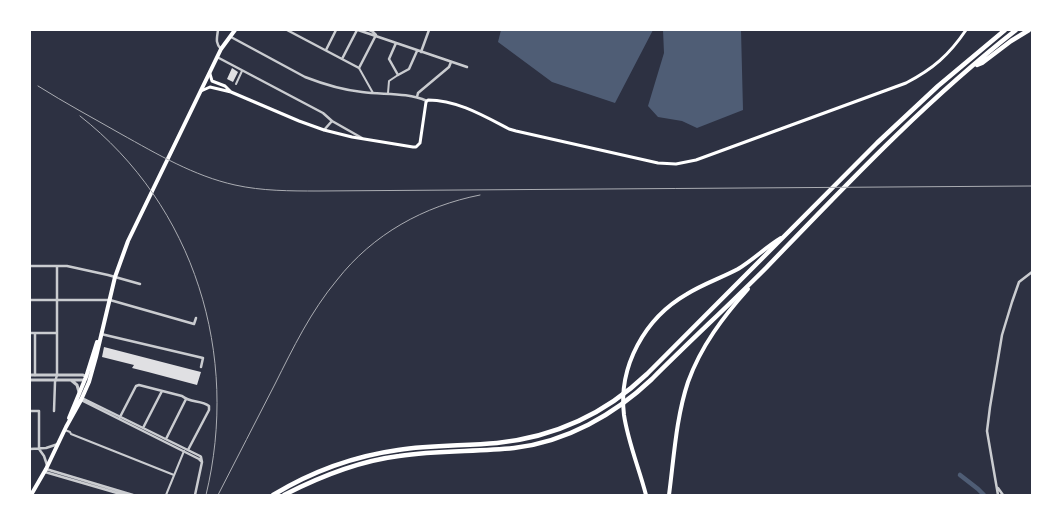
<!DOCTYPE html>
<html>
<head>
<meta charset="utf-8">
<style>
	body { margin:0 }
	#map { position:relative; width:1062px; height:525px; overflow:hidden; background:#2d3142; font-family:Montserrat,sans-serif }
	canvas { display:block }
	.frame { position:absolute; inset:0; border:31px solid #fff; pointer-events:none }
</style>
</head>
<body>
<div id="map">
<canvas width="1062" height="525"></canvas>
<div class="frame"></div>
</div>
<script>
const ctx = document.querySelector('canvas').getContext('2d');
ctx.lineJoin = 'round';
function fillPath(path, color) {
  ctx.fillStyle = color;
  ctx.fill(path, 'evenodd');
}
function trace(path, color, width, dash) {
  ctx.strokeStyle = color;
  ctx.lineWidth = width;
  ctx.lineCap = dash ? 'butt' : 'round';
  ctx.setLineDash(dash || []);
  ctx.stroke(path);
}
const water = new Path2D(`
	M501,30h152l-38,73 -63,-21 -54,-40z
	M663,30h78l2,80 -46,18 -15,-7 -24,-4 -10,-11 16,-53z`);
const canal = new Path2D(`
	M960,475l18,14 6,6`);
const building = new Path2D(`
	M232,68l6,4 -5,10 -6,-3z
	M104,347l89,23 8,2 -4,13 -49,-13 -16,-4 2,-3 -32,-8z`);
const pedestrian = new Path2D(`
	M359,68l14,25
	M236,84l6,-13
	M388,93l1,-12 9,-6
	M65,430l5,2 1,2 103,41
	M166,495l18,-44`);
const minor = new Path2D(`
	M218,30c-1,8 -3,13 3,19
	M287,30l72,38 17,-33
	M358,30l109,37
	M369,30l4,2 3,3
	M231,37l74,40c18,7 38,13 57,15 22,3 44,0 65,9
	M396,43l-7,16 9,16 11,-6 8,-18
	M326,50l10,-20
	M421,52l8,-22
	M217,57l106,56 9,8
	M342,59l15,-29
	M417,97l1,-4 31,-26 2,-5
	M324,130l8,-9 30,17
	M30,266h37l41,9 32,9
	M30,300h80l84,24 2,-6
	M30,333h27
	M35,333v42
	M101,334l102,24 -2,9
	M82,398l118,58 1,1 1,5
	M81,400l118,59 3,3
	M30,411h9v38
	M54,411l1,-29 2,-7v-109
	M120,417l16,-31 3,-1 43,11c8,7 19,4 27,10v4l-21,40
	M143,428l19,-37
	M166,439l20,-40
	M30,449l16,-1 12,-4
	M39,449l5,7 3,9
	M46,469l87,26
	M45,472l79,23
	M998,488l5,7
	M195,495l7,-33
	M998,495l-11,-64 3,-24 12,-72 10,-33 7,-20 13,-10`);
const tertiary = new Path2D(`
	M30,375h53l3,2
	M30,380h53l2,-1
	M71,380l6,5 2,7`);
const secondary = new Path2D(`
	M210,74l2,7 13,5 6,6
	M201,91l9,-4 21,5 68,29 25,9 28,7 61,10h3l4,-4 6,-41 2,-2c29,0 56,16 81,29l7,2 142,32 18,1 20,-4 210,-77c27,-14 43,-28 60,-53`);
const primary = new Path2D(`
	M69,418l17,-41 11,-35
	M31,495l15,-26 20,-42 15,-27 8,-18 7,-25 19,-80 13,-36 93,-192 14,-19`);
const trunk = new Path2D(`
	M646,495c-7,-27 -18,-53 -22,-80 -6,-49 21,-97 63,-121 16,-10 34,-16 51,-25 15,-9 28,-22 43,-31
	M669,495c5,-38 7,-77 19,-113 13,-36 35,-65 60,-93`);
const motorway = new Path2D(`
	M977,65l5,-2 29,-22 18,-11
	M273,495c38,-23 82,-39 125,-45 33,-5 66,-4 99,-7 57,-6 108,-29 150,-69l230,-231 61,-57 67,-56
	M284,495c37,-19 75,-34 115,-39 38,-6 77,-4 115,-8 52,-6 100,-33 138,-69 37,-37 76,-73 114,-111 80,-83 159,-167 250,-238`);
const rail = new Path2D(`
	M38,86c27,17 55,32 83,48 36,20 73,42 114,51 27,6 55,6 83,6l714,-5
	M80,116c115,90 160,239 126,379
	M218,495c19,-37 38,-74 57,-111 18,-36 36,-73 62,-104 36,-46 87,-74 143,-85`);
fillPath(water, '#4f5d75');
trace(canal, '#4f5d75', 4.5);
fillPath(building, '#e0e0e3');
trace(pedestrian, '#caccd0', 2);
trace(minor, '#caccd0', 2.5);
trace(tertiary, '#caccd0', 3);
trace(secondary, '#fff', 3);
trace(primary, '#fff', 4);
trace(trunk, '#fff', 4);
trace(motorway, '#fff', 4.5);
trace(rail, '#abadb3', 1);
</script>
</body>
</html>
